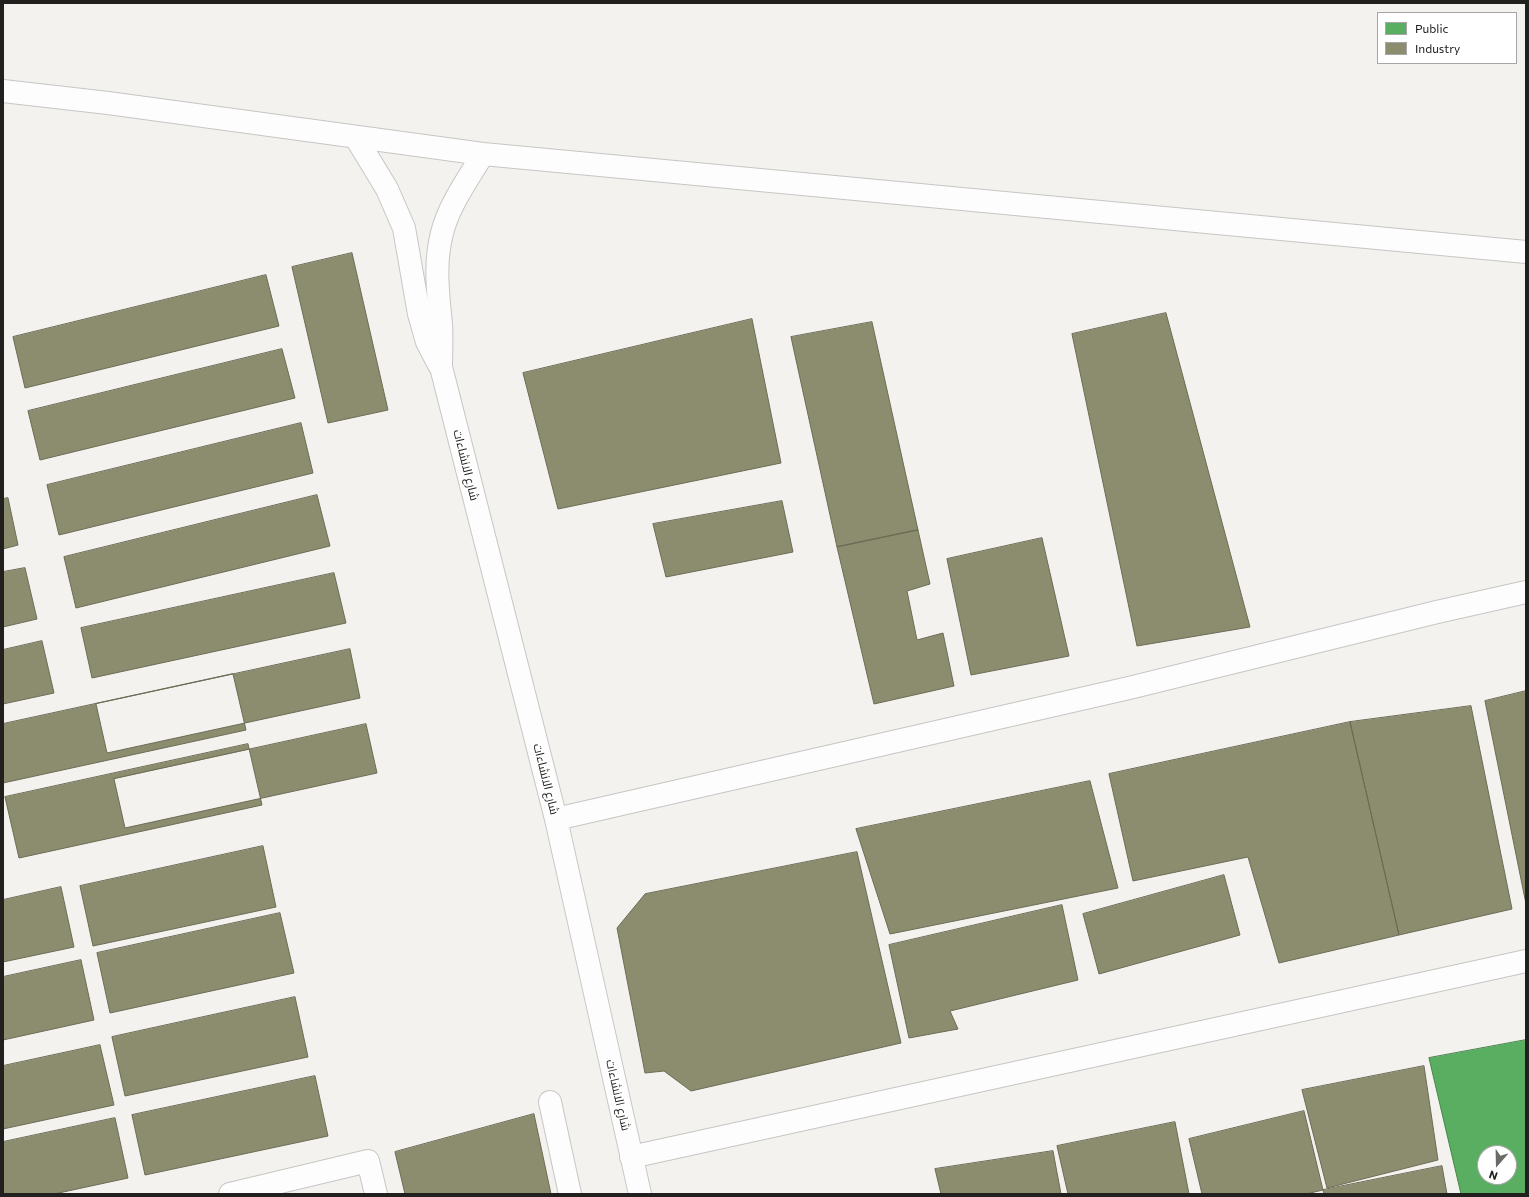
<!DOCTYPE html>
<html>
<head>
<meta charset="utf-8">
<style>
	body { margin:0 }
	#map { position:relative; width:1529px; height:1197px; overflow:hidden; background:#f4f2ef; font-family:Commissioner,sans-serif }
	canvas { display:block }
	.frame { position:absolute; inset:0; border:4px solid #21201e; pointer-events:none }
	.legend { position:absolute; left:1377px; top:12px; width:140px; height:52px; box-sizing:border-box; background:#fff; border:1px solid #a6a6a5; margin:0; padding:5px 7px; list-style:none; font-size:12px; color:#21201e }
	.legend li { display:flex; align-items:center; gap:8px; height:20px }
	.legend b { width:20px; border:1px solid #a6a6a5 }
	.north { position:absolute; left:1477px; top:1145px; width:40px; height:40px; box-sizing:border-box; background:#fff; border:1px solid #a6a6a5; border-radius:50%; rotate:200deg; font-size:11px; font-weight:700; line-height:16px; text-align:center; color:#21201e }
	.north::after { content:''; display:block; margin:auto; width:14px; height:18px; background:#6b6a67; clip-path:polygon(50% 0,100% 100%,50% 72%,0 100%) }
</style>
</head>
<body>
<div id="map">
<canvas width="1529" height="1197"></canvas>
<div class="frame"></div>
<ul class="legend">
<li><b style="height:11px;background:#5aae61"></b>Public</li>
<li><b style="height:11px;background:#8c8c6e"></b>Industry</li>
</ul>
<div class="north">N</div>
</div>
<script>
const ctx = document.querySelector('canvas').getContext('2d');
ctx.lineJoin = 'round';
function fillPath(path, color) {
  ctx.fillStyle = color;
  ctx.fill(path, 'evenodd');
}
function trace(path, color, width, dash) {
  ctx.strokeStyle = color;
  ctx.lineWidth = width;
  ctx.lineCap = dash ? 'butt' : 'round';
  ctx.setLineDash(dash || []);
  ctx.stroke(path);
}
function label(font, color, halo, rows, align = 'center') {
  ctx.font = font + ' Commissioner,Cairo,sans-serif';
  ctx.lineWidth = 4;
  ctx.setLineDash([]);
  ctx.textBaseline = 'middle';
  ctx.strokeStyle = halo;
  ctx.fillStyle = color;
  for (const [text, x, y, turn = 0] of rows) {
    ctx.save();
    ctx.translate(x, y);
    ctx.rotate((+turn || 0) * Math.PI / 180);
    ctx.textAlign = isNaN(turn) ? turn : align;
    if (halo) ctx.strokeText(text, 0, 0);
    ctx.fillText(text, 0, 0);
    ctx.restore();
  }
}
const public = new Path2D(`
	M1526,1040v154h-65l-32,-136zM1485,1153h24v24h-24z`);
const industry = new Path2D(`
	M352,253l36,157 -60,13 -36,-156z
	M266,275l13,51 -254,62 -12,-51z
	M1166,313l84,314 -113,19 -65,-312z
	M752,319l29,144 -223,46 -35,-136z
	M872,322l46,208 -81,17 -46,-210z
	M282,349l13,49 -255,62 -12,-49z
	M301,423l12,50 -254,62 -12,-50z
	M317,495l13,51 -254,62 -12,-51z
	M8,498l10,47 -15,4v-50z
	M782,501l11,51 -127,25 -13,-53z
	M918,530l12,54 -23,7 10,49 26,-7 11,53 -80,18 -37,-157z
	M1042,538l27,118 -98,19 -24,-116z
	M25,568l12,51 -34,8v-55z
	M334,573l12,50 -254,55 -11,-50z
	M42,641l12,52 -51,11v-54z
	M350,649l10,49 -253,55 -11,-49z
	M233,674l13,56 -243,53v-59z
	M1526,691v213l-41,-203z
	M1471,706l41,203 -113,26 -49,-213z
	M1350,722l49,213 -120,28 -31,-106 -115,24 -24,-107z
	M366,724l11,49 -252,55 -11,-49z
	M248,744l14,61 -243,53 -14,-61z
	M1090,781l28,107 -228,46 -34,-105z
	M263,846l13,61 -183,39 -13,-60z
	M857,852l44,191 -210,48 -27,-20 -19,2 -28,-145 28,-34z
	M1224,875l16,60 -141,39 -16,-60z
	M61,887l13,60 -71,15v-62z
	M1062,905l16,75 -128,31 8,18 -49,9 -20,-93z
	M280,913l14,60 -184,40 -13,-60z
	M81,960l13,60 -91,20v-63z
	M295,997l13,60 -183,39 -13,-59z
	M100,1045l14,60 -111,24v-63z
	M1424,1066l14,94 -111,28 -25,-98z
	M315,1076l13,60 -183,39 -13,-60z
	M1304,1111l19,79 -17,4h-104l-13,-55z
	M534,1114l17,80h-146l-10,-42z
	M115,1118l13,60 -74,16h-51v-52z
	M1175,1122l14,72h-121l-11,-48z
	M1053,1151l8,43h-120l-6,-25z
	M1442,1166l5,28h-123l-1,-4z`);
const minor = new Path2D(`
	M3,91l105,12 375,51 1043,98
	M356,138l31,51 17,39 15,86 8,28 12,23
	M483,154c-15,25 -34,51 -41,79 -8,31 -4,60 -1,91 1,14 0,29 0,43l115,452 84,375
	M556,819l573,-131 308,-76 89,-20
	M550,1102l20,92
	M631,1157l895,-196
	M230,1194l138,-33 8,33`);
const streetNames = [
	["شارع الانشاءات",466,465,76],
	["شارع الانشاءات",546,779,76],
	["شارع الانشاءات",618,1095,77]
];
fillPath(public, '#5aae61');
trace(public, '#49834d', 1);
fillPath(industry, '#8c8c6e');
trace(industry, '#6c6c56', 1);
trace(minor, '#c7c6c4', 24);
trace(minor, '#fdfdfd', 22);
label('12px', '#21201e', '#fff', streetNames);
</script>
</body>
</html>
